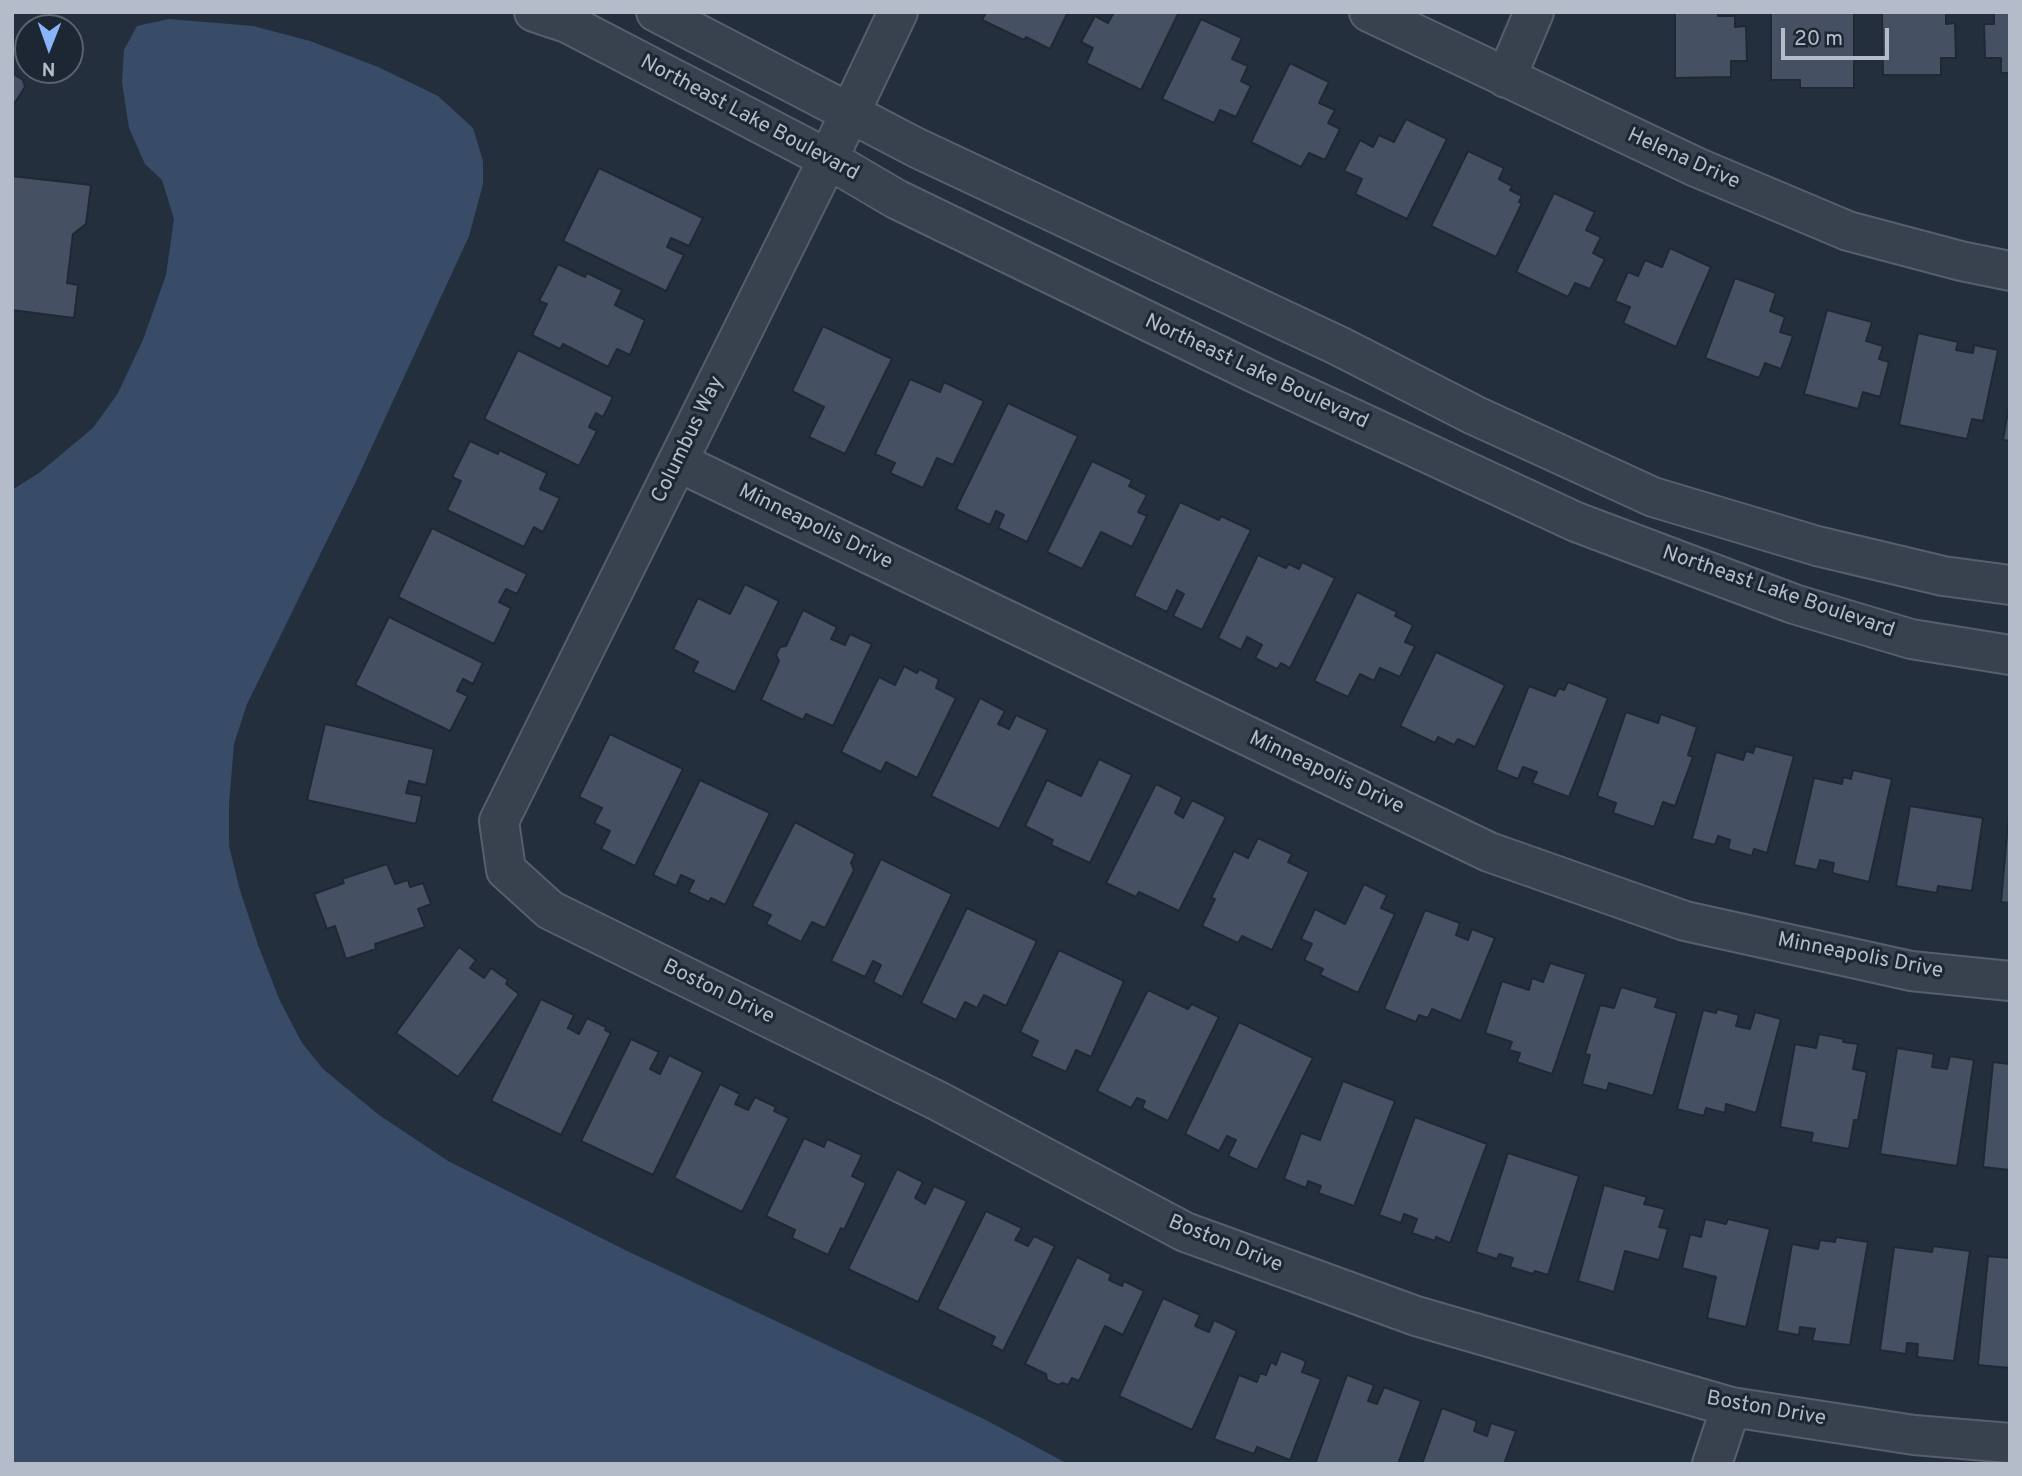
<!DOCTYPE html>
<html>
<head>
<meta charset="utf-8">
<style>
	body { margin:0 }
	#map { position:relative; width:2022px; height:1476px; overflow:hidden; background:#242f3e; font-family:Overpass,sans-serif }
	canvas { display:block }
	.frame { position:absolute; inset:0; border:14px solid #b4bcc9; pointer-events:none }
	.north { position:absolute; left:14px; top:14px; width:70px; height:70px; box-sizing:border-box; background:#1d2633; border:2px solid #59626f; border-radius:50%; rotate:181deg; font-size:19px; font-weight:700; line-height:28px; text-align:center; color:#b4bcc9 }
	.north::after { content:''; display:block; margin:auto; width:24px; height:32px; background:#8ab4f8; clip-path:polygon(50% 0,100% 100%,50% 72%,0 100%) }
	.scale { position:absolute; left:1781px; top:28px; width:108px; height:32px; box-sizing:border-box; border:4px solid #b4bcc9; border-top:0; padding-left:9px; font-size:21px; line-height:24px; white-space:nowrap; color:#b4bcc9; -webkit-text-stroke:5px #1d2633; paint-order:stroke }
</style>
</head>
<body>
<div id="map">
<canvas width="2022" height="1476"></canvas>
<div class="frame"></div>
<div class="north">N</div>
<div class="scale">20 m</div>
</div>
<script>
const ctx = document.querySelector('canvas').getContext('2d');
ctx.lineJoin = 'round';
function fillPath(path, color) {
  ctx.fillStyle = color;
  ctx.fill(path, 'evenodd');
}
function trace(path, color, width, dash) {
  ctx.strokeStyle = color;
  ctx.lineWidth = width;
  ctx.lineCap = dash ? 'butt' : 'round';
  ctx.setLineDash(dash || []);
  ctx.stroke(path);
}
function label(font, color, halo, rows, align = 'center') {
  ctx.font = font + ' Overpass,sans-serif';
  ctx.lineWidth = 6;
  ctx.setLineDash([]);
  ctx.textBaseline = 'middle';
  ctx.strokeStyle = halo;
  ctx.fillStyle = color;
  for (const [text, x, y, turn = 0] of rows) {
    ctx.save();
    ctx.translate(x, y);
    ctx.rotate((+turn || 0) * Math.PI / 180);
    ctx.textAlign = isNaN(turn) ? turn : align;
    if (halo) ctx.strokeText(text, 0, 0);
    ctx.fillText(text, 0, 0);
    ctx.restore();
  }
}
const water = new Path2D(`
	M169,19l84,7 57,15 68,26 60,29 35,32 10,33v23l-14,52 -112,243 -110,225 -13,40 -5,59v43l10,41 19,58 22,56 22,42 21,26 56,46 69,46 179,90 357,168 84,45h-1056v-974l27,-17 54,-45 25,-35 25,-53 23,-65 8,-56 -12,-39 -17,-16 -16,-36 -7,-46 2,-32 13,-24z`);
const building = new Path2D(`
	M986,12h82l-18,37 -24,-12 -2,3 -42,-20z
	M1114,12h65l-38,78 -55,-27 7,-15 -12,-6 14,-26 13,7z
	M1675,12h43v4h17v11l11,-1 1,35h-16v16l-56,1z
	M1771,12h83v76h-54v-8h-29z
	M1882,12h64v12l9,-1 1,35h-15v17h-58z
	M1994,12h16v61h-9v-15h-16l-1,-34h10z
	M1201,19l41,19 -10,21 16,7 -7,15 10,5 -15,31 -16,-7 -6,13 -52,-24z
	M1290,63l39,19 -10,21 16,7 -7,13 12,6 -15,31 -16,-7 -8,14 -50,-25z
	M12,73l11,7 2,7 -13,20z
	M1406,119l41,20 -40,80 -52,-25 7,-15 -18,-8 16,-31 13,7 6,-12 15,7z
	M1468,151l36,17 -5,11 13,7 -2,4 12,6 -3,6 3,1 -26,54 -65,-31z
	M599,168l104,50 -14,28 -18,-8 -4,9 17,8 -18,36 -103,-50z
	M12,176l79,9 -5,39 -13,10 -6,49 11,2 -4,33 -62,-8z
	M1554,193l41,19 -9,18 15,7 -8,16 12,6 -15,30 -15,-6 -7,14 -52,-25z
	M1670,248l41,19 -35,80 -53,-24 7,-16 -15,-6 13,-29 10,4 7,-16 17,7z
	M558,264l27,13 2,-4 35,17 -7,15 30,15 -15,35 -13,-6 -9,18 -45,-23 -3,5 -28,-14 15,-31 -8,-3z
	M1735,278l41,15 -6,18 15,6 -5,15 13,4 -12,33 -16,-6 -6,15 -54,-20z
	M1827,310l45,12 -6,19 17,5 -4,13 10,3 -9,35 -17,-5 -5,17 -54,-15z
	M823,326l69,33 -47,95 -36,-17 15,-30 -32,-16z
	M1918,333l40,9 -2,8 17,3 1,-8 24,5 -15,71 -11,-2 -5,20 -68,-14z
	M518,350l95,47 -10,20 -7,-4 -7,14 8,4 -18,35 -95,-47z
	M910,379l30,13 4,-10 40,19 -31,64 -16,-7 -14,30 -33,-15 5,-10 -20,-9z
	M2010,400v41l-7,-1z
	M1008,403l70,33 -51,106 -29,-14 6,-13 -8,-4 -6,14 -34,-16z
	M470,441l28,13 1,-4 48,23 -7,16 20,9 -17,34 -9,-5 -10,20 -77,-37 14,-29 -9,-4z
	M1092,461l40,19 -3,6 18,9 -9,17 9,4 -15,31 -31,-15 -19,37 -35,-17z
	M1180,502l39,18 2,-4 30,14 -49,100 -29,-14 11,-22 -7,-4 -10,22 -33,-16z
	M432,528l95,46 -10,20 -11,-5 -7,13 12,6 -17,36 -96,-47z
	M1258,555l28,13 3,-4 10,5 3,-7 33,16 -45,90 -9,-5 -4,6 -22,-11 7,-13 -15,-8 -6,13 -23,-12z
	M745,584l34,17 -44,91 -42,-20 5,-10 -25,-13 25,-51 32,16z
	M1357,592l40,20 -2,4 18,9 -8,17 10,4 -15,31 -20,-9 -6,13 -14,-7 -12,23 -34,-16z
	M803,610l34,17 -6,12 14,6 5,-11 22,10 -39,82 -27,-12 -3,6 -42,-20 18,-39 -3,-6 4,-8 6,-1z
	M389,617l94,46 -10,21 -10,-5 -6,12 11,5 -18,35 -95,-46z
	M1436,652l69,33 -30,62 -17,-8 -4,6 -16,-8 -3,6 -35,-17z
	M904,666l13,7 2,-4 20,10 -3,9 20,10 -39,80 -31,-16 -5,10 -40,-20 38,-75 16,8z
	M1568,682l40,16 -39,99 -37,-14 5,-11 -14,-5 -5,12 -22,-9 33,-84 26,10 4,-8 5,2z
	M980,698l25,13 -7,13 11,5 7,-14 32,15 -49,99 -68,-33z
	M1626,712l32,11 3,-9 36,13 -9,28 5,2 -18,49 -12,-4 -9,25 -41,-14 3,-10 -19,-7z
	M325,724l109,25 -8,36 -17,-4 -3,12 16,3 -6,28 -109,-24z
	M610,734l73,35 -48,97 -34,-17 9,-18 -16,-8 8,-15 -23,-11z
	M1755,746l39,10 -27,97 -13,-4 -2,7 -24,-7 2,-9 -12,-4 -3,9 -23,-6 24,-87 27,8 3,-9 7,2z
	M1099,759l33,16 -42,88 -39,-18 2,-5 -28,-14 22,-46 34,16z
	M1853,770l39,9 -23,103 -37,-9 2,-10 -14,-3 -3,10 -23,-5 20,-87 28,6 1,-7 8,2z
	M700,780l70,33 -45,92 -14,-7 -2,4 -21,-10 6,-11 -13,-6 -5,11 -23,-11z
	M1156,784l26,13 -7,16 8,5 9,-18 34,17 -47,94 -40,-19 -3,5 -30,-14z
	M1910,806l73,12 -11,73 -34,-5 -1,7 -41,-7z
	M2009,812h1v91l-9,-1z
	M795,822l60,32 -4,9 3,7 -29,58 -13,-6 -11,20 -35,-18 5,-9 -19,-9z
	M1258,838l34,16 -4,8 21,10 -37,78 -30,-14 -4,7 -36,-17 13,-27 -4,-1 23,-47 14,7z
	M881,859l71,35 -50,103 -29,-15 8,-17 -8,-4 -8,16 -34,-16z
	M387,864l8,20 13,-4 2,7 13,-4 8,21 -13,5 7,18 -50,17 1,5 -30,10 -11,-33 -8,3 -13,-35 30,-11 -2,-4z
	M1364,884l23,11 -6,13 14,6 -37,79 -38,-18 3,-6 -19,-9 8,-16 -11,-5 14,-30 30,15z
	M967,908l70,33 -31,65 -22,-11 -7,13 -12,-6 -9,18 -35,-17z
	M1425,910l35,13 -4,12 12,5 4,-11 23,9 -34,83 -29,-12 -4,9 -9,-3 -3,7 -32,-13z
	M459,947l17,13 -6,8 14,10 7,-10 17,12 -2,4 13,10 -61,83 -62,-44z
	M1059,950l65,31 -33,76 -15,-7 -10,22 -35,-16 7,-15 -18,-9z
	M1550,963l36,11 -34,100 -35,-12 3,-9 -11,-3 3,-8 -27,-9 17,-52 27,9 3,-12 11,4z
	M1621,987l37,11 -3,9 22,6 -24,83 -44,-13 -2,8 -25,-7 8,-29 -5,-1 15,-49 14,3z
	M1148,990l40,19 4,-5 27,13 -51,104 -26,-13 3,-7 -8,-3 -6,10 -34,-17z
	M541,999l33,16 -6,13 11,6 8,-16 19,9 -1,3 6,3 -50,102 -70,-34z
	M1717,1009l22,6 -3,11 14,3 5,-17 26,7 -25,94 -30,-9 -1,9 -19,-5 -2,8 -27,-7 26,-99 13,3z
	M1239,1022l74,36 -56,112 -29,-14 8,-16 -9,-4 -8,15 -34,-17z
	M1819,1034l25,5 -1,3 15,2 -5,25 14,3 -9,48h-4l-5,29 -38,-7 2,-9 -33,-6 15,-83 21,4z
	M631,1039l28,13 -9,17 10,5 9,-19 34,17 -50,103 -72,-34z
	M1897,1048l37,6 -2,13 15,2 3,-13 24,4 -17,106 -77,-12z
	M1993,1062l17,2v106l-27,-3z
	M1343,1081l52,20 -41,105 -36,-13 3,-7 -13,-5 -2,7 -22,-9 17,-46 19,7z
	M720,1084l20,10 -5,10 13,6 7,-13 21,10 -2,4 15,7 -47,94 -68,-34z
	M1415,1117l72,27 -37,99 -14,-6 -1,4 -23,-8 5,-14 -13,-5 -3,9 -22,-8z
	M804,1138l20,9 3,-8 35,16 -10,21 14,7 -22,47 -3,-2 -13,27 -36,-17 3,-8 -29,-14z
	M1508,1153l71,23 -31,99 -13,-4 -2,3 -23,-7 3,-9 -14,-4 -2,5 -21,-7z
	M897,1169l26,13 -8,16 10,6 9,-18 33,15 -49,101 -70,-33z
	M1604,1185l43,12 -3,7 21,5 -6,18 9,2 -9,31 -34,-9 -11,41 -36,-11z
	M986,1211l36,17 -7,12 13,6 6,-10 21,10 -52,105 -12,-6 4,-8 -58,-28z
	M1705,1219l21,5 2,-5 42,10 -24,98 -39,-9 9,-41 -34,-9 8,-34 11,3z
	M1836,1237l32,5 -18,103 -38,-4 3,-12 -15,-2 -1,8 -22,-4 15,-87 26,5 2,-9 15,2z
	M1933,1246l37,5 -16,110 -37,-4 1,-13 -11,-1 -1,11 -26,-4 14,-103 38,5z
	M1988,1256l22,2v110l-32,-3z
	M1077,1257l34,17 -2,6 13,6 2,-5 20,10 -21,44 -18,-9 -26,55 -7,-3 -4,7 -5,-2 -5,2 -11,-5 -1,-6 -21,-10z
	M1163,1298l37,17 -5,11 14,6 5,-12 23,11 -45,99 -73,-34z
	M1281,1351l25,10 -4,11 19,7 -31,81 -33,-13 -3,7 -40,-15 25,-64 18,7 3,-9 6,2 5,-13 5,3z
	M1347,1375l27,10 -6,16 9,3 7,-17 37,14 -23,63h-83z
	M1442,1408l35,13 -3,10 13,5 4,-13 25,8 -12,33h-82z`);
const minor = new Path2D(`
	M534,12l33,11 261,136 68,40 361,175 319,148 218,82 117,35 99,16
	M656,12l261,136 422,198 135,69 179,82 164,49 126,30 67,9
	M898,12l-70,147 -329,662 7,49 44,40 388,191 247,131 231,84 315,91 183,28 96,8
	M1369,12l327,155 152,64 113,30 49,10
	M1506,78l28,-66
	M678,462l811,390 196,69 226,50 99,10
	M1712,1464l19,-57`);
const streetNames = [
	["Northeast Lake Boulevard",749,119,28],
	["Helena Drive",1683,160,24],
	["Northeast Lake Boulevard",1256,373,25],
	["Columbus Way",689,440,-64],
	["Minneapolis Drive",815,528,26],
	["Northeast Lake Boulevard",1778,593,19],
	["Minneapolis Drive",1326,774,25],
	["Minneapolis Drive",1860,957,11],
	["Boston Drive",718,993,26],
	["Boston Drive",1225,1245,22],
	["Boston Drive",1766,1410,10]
];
fillPath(water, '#394c67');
fillPath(building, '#455162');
trace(building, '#1f2835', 2);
trace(minor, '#565f6c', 42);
trace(minor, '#38414e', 38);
label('21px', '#b4bcc9', '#1d2633', streetNames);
</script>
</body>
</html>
